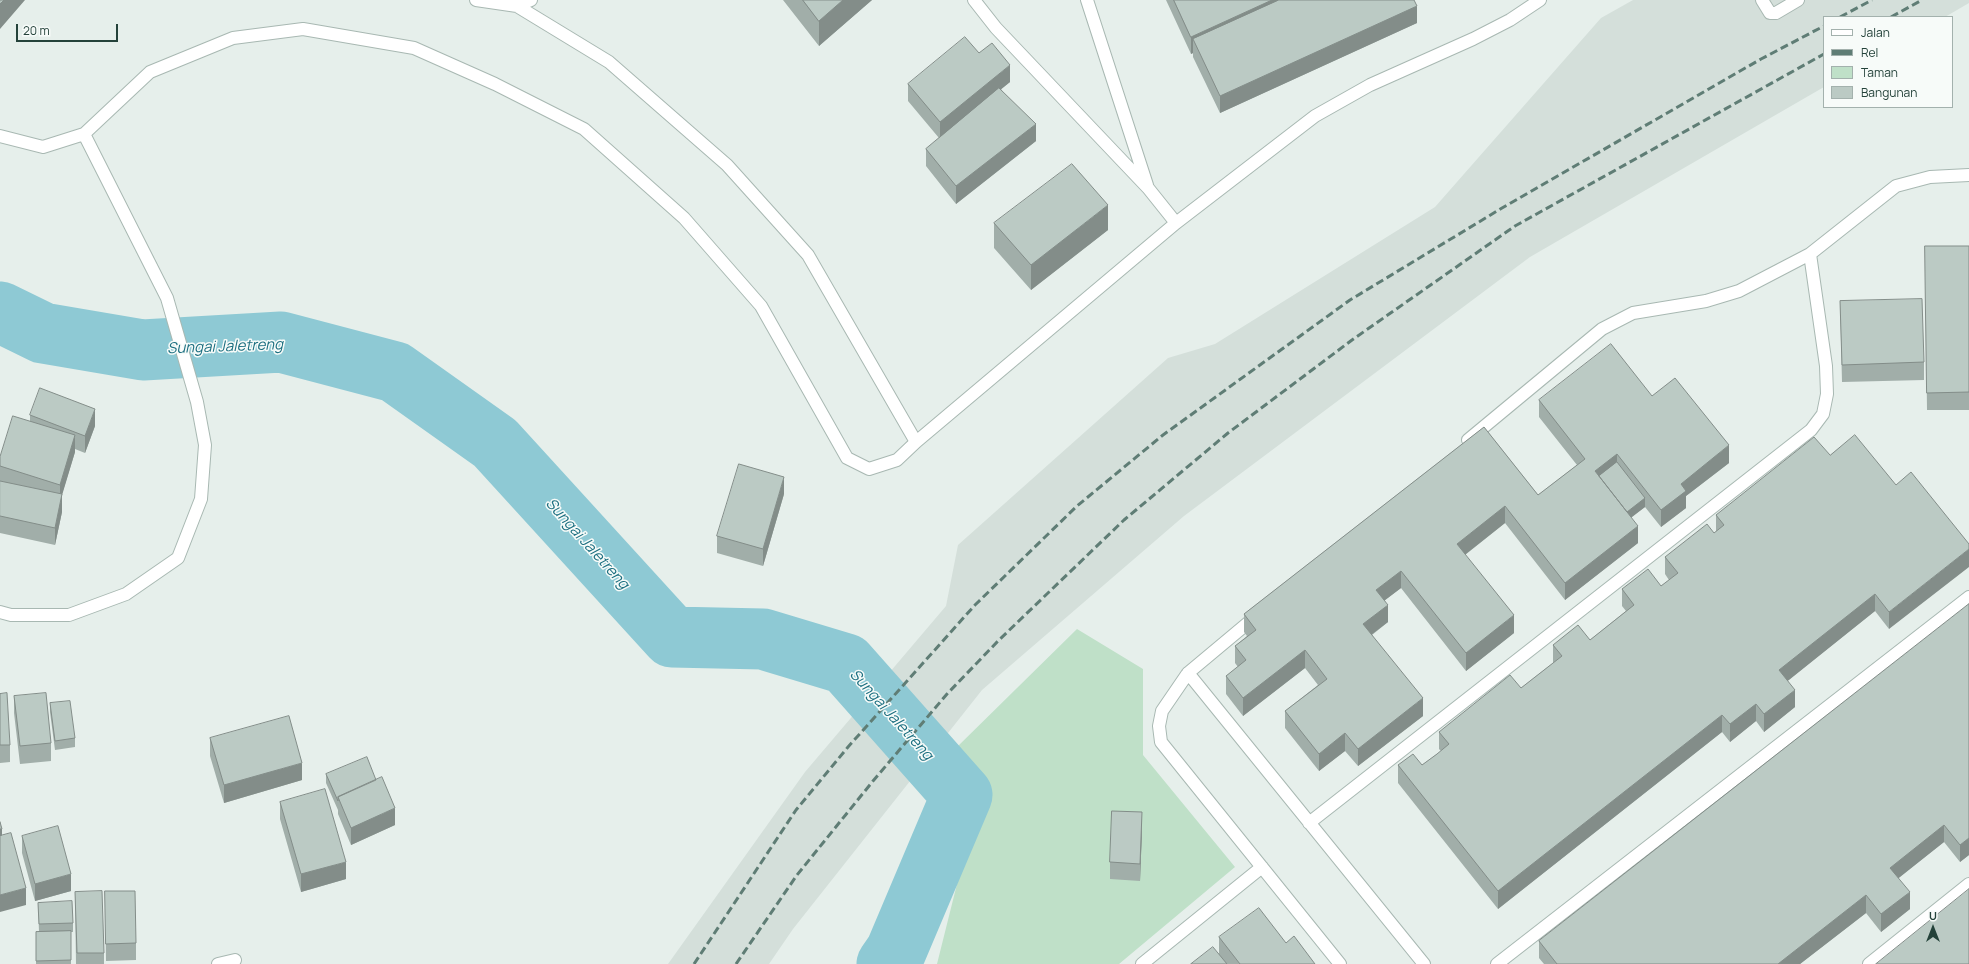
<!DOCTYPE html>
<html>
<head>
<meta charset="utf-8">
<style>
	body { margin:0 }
	#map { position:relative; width:1969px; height:964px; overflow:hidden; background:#e6efeb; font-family:Manrope,sans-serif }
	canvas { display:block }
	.legend { position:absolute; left:1823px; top:16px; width:130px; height:92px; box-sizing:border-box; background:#f7fbf9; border:1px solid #a3b1ad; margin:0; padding:5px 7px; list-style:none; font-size:12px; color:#24423a }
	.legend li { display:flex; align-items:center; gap:8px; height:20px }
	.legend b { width:20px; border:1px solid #a3b1ad }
	.north { position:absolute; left:1913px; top:908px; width:40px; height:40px; -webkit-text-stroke:3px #f7fbf9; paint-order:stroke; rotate:0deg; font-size:11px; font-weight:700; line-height:16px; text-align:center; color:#24423a }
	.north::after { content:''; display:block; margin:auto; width:14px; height:18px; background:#24423a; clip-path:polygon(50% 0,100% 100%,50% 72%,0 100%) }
	.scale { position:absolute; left:16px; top:24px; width:102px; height:18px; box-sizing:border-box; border:2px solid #24423a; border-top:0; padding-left:5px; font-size:12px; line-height:14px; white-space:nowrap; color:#24423a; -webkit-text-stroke:3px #f7fbf9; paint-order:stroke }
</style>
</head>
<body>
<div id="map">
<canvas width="1969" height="964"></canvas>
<ul class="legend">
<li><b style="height:5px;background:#fff"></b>Jalan</li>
<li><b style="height:5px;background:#5f7d75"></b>Rel</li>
<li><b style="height:11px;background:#bfe0c8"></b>Taman</li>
<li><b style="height:11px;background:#bbcac4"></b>Bangunan</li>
</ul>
<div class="north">U</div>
<div class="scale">20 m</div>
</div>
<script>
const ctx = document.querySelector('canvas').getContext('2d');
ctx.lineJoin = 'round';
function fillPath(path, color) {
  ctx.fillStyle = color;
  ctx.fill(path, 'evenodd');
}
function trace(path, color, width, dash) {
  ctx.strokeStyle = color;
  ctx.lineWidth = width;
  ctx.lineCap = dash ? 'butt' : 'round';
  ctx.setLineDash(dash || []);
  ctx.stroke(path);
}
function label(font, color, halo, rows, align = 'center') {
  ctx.font = font + ' Manrope,sans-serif';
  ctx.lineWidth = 3;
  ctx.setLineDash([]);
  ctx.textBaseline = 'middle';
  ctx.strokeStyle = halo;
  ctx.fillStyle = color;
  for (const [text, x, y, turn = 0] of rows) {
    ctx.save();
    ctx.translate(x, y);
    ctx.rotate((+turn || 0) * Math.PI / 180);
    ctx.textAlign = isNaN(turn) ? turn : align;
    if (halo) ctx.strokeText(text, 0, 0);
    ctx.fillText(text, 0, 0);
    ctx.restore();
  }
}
const built = new Path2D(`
	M1633,0h336v3l-24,14h-121v70l-294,170 -346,259 -202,174 -189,239 -24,35h-101l137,-192 141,-166 12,-61 210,-187 47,-14 220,-137 166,-189z`);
const green = new Path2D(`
	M1077,629l66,40v86l92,112 -116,97h-182l41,-164 -21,-53z`);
const river = new Path2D(`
	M0,312l43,21 100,17 138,-8 114,30 100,71 177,194 91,2 83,25 116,131 -66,156 -9,13`);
const lane = new Path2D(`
	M1762,0l8,13h6l22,-13`);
const street = new Path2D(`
	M476,0l41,6 14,-6
	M974,0l22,28 152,160 28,35
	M1087,0l60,185
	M517,6l92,56 118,103 81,90 108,187
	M0,136l43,11 41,-13 66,-62 83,-34 70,-9 111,19 81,36 89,45 100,89 77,88 86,152 22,11 28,-9 19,-18 260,-219 139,-107 55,-31 103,-46 37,-19 30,-20
	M1468,440l134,-111 31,-16 73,-12 33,-10 71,-37 86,-68 34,-9 39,-2
	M0,612l11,3h58l57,-21 52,-36 23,-59 4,-54 -8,-43 -30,-104 -83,-164
	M1255,617l-67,56 -26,38 -3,15 2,16 179,222
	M1188,673l236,291
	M1309,823l502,-393 12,-16 4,-20 -1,-28 -16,-112
	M218,964l17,-4
	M1142,964l120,-97
	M1497,964l472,-367
	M1869,964l100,-80`);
const rail = new Path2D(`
	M1840,17l32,-17
	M1891,17l31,-17
	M694,964l102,-154 52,-63 127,-142 102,-99 86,-71 187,-135 152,-92 259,-149 63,-33
	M736,964l61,-89 76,-94 74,-87 52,-54 125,-120 104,-87 124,-93 163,-114 309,-172`);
const wall = new Path2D(`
	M783,0h89l-53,46z
	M1166,0h248l3,23 -197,90 -27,-56v-4l-2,1z
	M979,53l31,29 -9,7 35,52 -80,63 -30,-38v-17l13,-11 -31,-37v-17z
	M994,223l114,7 -77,60 -37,-42z
	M1925,246h44v164h-42z
	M1840,301l84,61v18l-82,2z
	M1652,396l77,67 -43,33v12l-25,19 -16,-20 -14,10 7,26 -73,57 -60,-77 -40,32 49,78 -48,38 -65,-83 -16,12 3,22 -16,13 51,81 -65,50 -13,-15 -26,20 -34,-43v-17l33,-26 -13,-17 -62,48 -17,-22v-18l12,-9 -3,-4v-17l12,-10 -3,-4v-18l240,-187 54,68 39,-30 -38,-48v-17z
	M30,415l65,11 -10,27 -10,-4v3l-13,42v18l-7,33 -55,-12v-76l30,-36z
	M1830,455l66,30 -7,144 -14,-18 -88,70 8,26 -31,25 -8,-11 -26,21 -8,-10 -224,177 -100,-126v-18h24l19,-14 -2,-2v-17l82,-44 32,-25v-18l37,-5 36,-29 -4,-5v-17l39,-3 8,-6 -4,-6v-17l51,-25v-17z
	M784,494l-21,72 -46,-13v-17z
	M1969,604v251l-9,7 -16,-20 -46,36 12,31 -29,23 -15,-19 -66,51h-256l-5,-6v-17z
	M0,694l10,51v17l-10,1z
	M14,696l37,47v18l-31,3 -6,-51z
	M50,703l25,35v9l-20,3 -5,-38z
	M210,738l92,42 -78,23 -14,-47z
	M326,774l69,51 -44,20 -13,-31v-4l-12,-27z
	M280,802l66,77 -45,13 -21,-73z
	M1142,830l-2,51 -30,-2v-17z
	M22,836l49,55 -36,10 -13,-48z
	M105,891l31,52v17l-30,1z
	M75,892l29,61v11h-28z
	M38,903l35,20v9h-2v32h-35v-32h3z
	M1219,937l67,6 29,21h-124l28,-9z`);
const shadedWall = new Path2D(`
	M4,0h21l-25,29v-25z
	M843,0h29l-53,46v-25z
	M1272,0h38l-117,39v14l-2,1v-17z
	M1417,6v17l-197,90v-17z
	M1010,65v17l-70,57v-17z
	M1036,124v17l-80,63v-18z
	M1108,205v25l-77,60v-25z
	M95,409v17l-10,27v-17z
	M75,435v17l-15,50v-17z
	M1729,445v18l-43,33v12l-25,19v-17l20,-26z
	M1617,454v17l-18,14 -4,-14z
	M784,477v17l-21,72v-17z
	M62,494v18l-7,33v-17z
	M1645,498v9l-22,17v-9z
	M1505,506v17l-48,38v-17z
	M1638,526v17l-73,57v-17z
	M1969,549v18l-80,62v-17z
	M1401,571v17l-25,19v-17z
	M1875,594v17l-96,77v-18z
	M1388,605v17l-25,19v-17z
	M1514,615v18l-48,38v-18z
	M1305,650v18l-62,48v-18z
	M1795,690v17l-31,25v-18z
	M1423,698v18l-65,50v-17z
	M1756,704v17l-26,21v-18z
	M1722,715v17l-224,177v-18z
	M1345,733v18l-26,20v-17z
	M302,763v17l-78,23v-18z
	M395,808v17l-44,20v-17z
	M1142,812v18l-2,51v-17z
	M1944,825v17l-54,43v-17z
	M0,829h2v17h-2z
	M1969,838v17l-9,7v-17z
	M346,862v17l-45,13v-18z
	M71,874v17l-36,10v-17z
	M26,888v17l-26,7v-17z
	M1910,892v17l-29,23v-18z
	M1866,895v18l-66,51h-22z`);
const building = new Path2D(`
	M0,0h4l-4,4z
	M803,0h40l-24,21z
	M1174,0h98l-81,37z
	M1279,0h135l3,6 -197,90 -27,-57z
	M965,37l14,16 13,-10 18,22 -70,57 -32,-38z
	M999,88l37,36 -80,62 -30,-37z
	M1072,164l36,41 -77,60 -37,-42z
	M1925,246h44v146l-42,1z
	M1922,299l2,63 -82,3 -2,-64z
	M1611,344l41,52 23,-18 54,67 -48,39 5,7 -25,19 -44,-56 -22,17 43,55 -73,57 -60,-77 -48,38 57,71 -48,38 -65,-82 -25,19 12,15 -25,19 60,74 -65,51 -13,-16 -26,21 -34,-43 42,-32 -22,-29 -62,48 -17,-22 20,-16 -11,-14 21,-16 -12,-16 240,-187 54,68 47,-36 -46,-59z
	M40,388l55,21 -10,27 -55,-21z
	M13,416l62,19 -15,50 -60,-19v-9z
	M1855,435l41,50 15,-13 58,72v5l-80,63 -14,-18 -96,76 16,20 -31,24 -8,-10 -26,20 -8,-9 -224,176 -100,-126 15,-11 9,11 15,-11 12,-10 -10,-12 71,-57 11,13 41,-32 -9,-11 25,-20 12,15 44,-35 -12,-16 26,-20 13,17 17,-13 -13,-16 42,-33 7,9 10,-8 -8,-10 98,-78 16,18z
	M1617,462l28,36 -18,14 -28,-36z
	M739,464l45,13 -21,72 -46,-13z
	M0,481l62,13 -7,34 -55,-12z
	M1969,604v234l-9,7 -16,-20 -54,43 20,24 -29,22 -15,-19 -88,69h-221l-18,-23z
	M7,693l3,52h-10v-51z
	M46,693l5,50 -31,3 -6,-50z
	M70,701l5,37 -20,3 -5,-38z
	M289,716l13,47 -78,22 -14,-47z
	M367,757l9,23 -38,17v4l-12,-27z
	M382,777l13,31 -44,20 -13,-31z
	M325,789l21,73 -45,12 -21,-72z
	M1112,811l30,1 -2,52 -30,-2z
	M0,822l2,7h-2z
	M58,826l13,48 -36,10 -13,-48z
	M11,833l15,55 -26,7v-59z
	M1969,889v75h-93z
	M102,891l2,62h-27l-2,-61z
	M105,891h30l1,52 -30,1z
	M72,901l1,22 -34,1 -1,-21z
	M1259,908l27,35 8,-7 21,28h-75l-21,-27z
	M71,931v29l-35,1v-29z
	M1213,947l14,17h-36z`);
const waterNames = [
	["Sungai Jaletreng",225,347,-2],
	["Sungai Jaletreng",587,544,48],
	["Sungai Jaletreng",891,715,48]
];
fillPath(built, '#d4dfda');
fillPath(green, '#bfe0c8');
trace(river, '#8ec9d4', 61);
trace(lane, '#a8b8b2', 14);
trace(street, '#a8b8b2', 14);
trace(lane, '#fff', 12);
trace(street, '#fff', 12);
trace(rail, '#5f7d75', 3, [8, 4]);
fillPath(wall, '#a1aea9');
fillPath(shadedWall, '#838d89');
fillPath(building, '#bbcac4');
trace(building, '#838d89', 1);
label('italic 15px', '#1c6f80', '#f7fbf9', waterNames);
</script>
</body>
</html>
